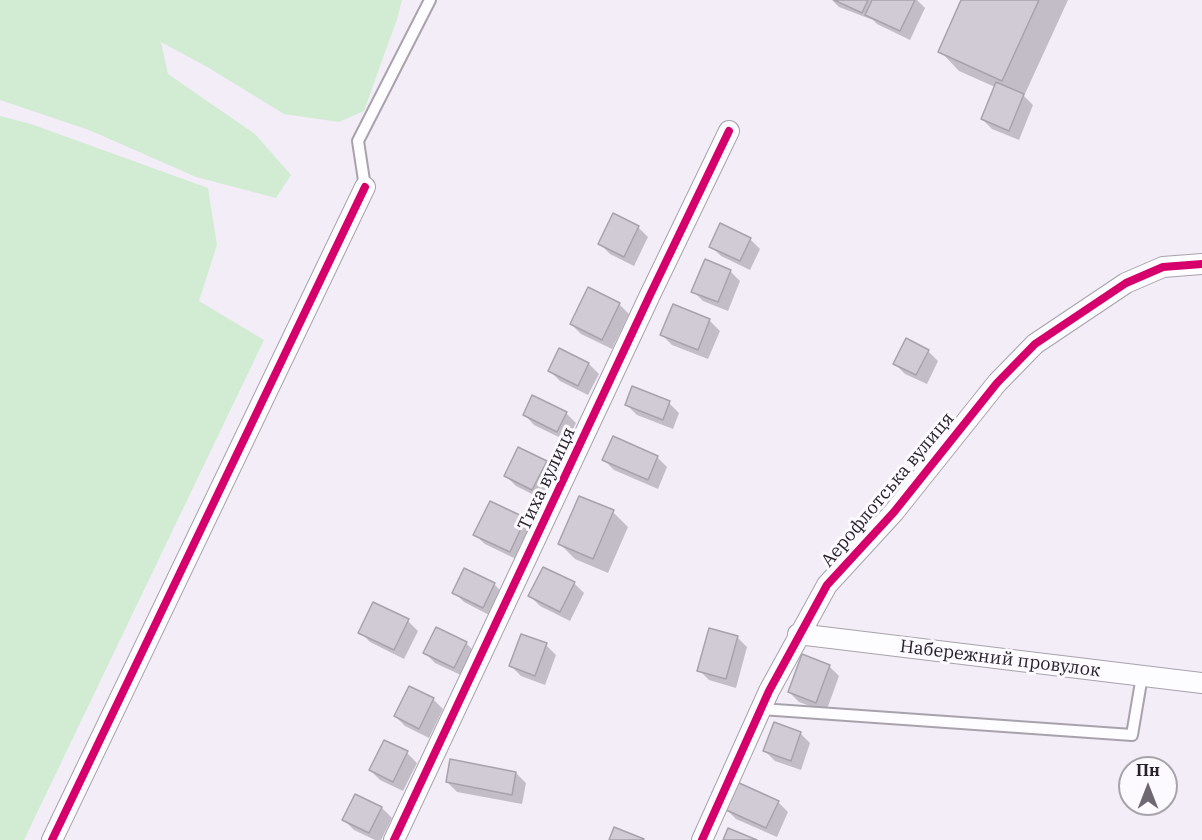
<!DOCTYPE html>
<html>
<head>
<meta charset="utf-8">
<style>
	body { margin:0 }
	#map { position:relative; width:1202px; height:840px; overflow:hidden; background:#f3edf8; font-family:"IBM Plex Serif",serif }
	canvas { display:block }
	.north { position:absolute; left:1118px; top:756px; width:60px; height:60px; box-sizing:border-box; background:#fcfaff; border:2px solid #a7a3aa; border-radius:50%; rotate:0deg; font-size:16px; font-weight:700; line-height:24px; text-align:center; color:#27212b }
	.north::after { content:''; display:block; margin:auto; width:21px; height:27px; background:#6e6873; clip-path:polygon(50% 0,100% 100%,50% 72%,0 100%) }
</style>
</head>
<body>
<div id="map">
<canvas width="1202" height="840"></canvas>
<div class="north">Пн</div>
</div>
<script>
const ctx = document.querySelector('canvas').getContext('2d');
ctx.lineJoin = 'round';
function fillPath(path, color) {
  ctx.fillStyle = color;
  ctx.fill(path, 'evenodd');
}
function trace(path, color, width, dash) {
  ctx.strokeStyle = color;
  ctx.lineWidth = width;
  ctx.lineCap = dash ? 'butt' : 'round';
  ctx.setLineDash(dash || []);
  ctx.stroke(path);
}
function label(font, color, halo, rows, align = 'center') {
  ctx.font = font + ' "IBM Plex Serif",serif';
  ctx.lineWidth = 6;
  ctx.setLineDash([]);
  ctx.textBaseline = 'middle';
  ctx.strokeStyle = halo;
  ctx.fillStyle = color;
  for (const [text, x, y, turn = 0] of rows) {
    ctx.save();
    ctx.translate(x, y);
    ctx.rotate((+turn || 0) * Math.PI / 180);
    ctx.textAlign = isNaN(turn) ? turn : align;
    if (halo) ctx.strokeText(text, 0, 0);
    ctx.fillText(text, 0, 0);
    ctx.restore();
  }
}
const green = new Path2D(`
	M0,0h402l-5,19 -33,92 -25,11 -55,-8 -75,-46 -48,-26 7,32 87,60 36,41 -15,23 -80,-21 -107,-47 -89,-30z
	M0,116l31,8 177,64 9,57 -18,56 65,39 -240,500h-24z`);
const shadow = new Path2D(`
	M832,0h85l8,8 -15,32 -33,-16 -4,-4 -34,-13z
	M963,0h105l-44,96 9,9 -14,35 -27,-11 -10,-10 13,-32 -36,-16 -19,-20z
	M638,227l10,10 -14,29 -24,-12 -10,-10z
	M750,239l10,10 -10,21 -29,-14 -10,-10z
	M730,271l10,10 -12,30 -25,-10 -10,-10z
	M619,304l10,10 -17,35 -31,-15 -10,-10z
	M674,306l36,15 10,10 -12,28 -36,-14 -10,-10z
	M560,350l29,14 10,10 -11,21 -28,-14 -10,-10z
	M928,351l10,10 -11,23 -22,-10 -10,-10z
	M669,403l10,10 -6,16 -36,-14 -10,-10z
	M566,413l10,10 -9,18 -33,-16 -9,-10z
	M657,457l10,10 -9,22 -44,-19 -10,-10z
	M546,462l10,10 -14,27 -26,-13 -10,-10z
	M491,503l35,17 10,10 -16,31 -35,-17 -10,-9z
	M613,512l15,15 -20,46 -33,-14 -15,-15z
	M574,583l10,10 -14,28 -30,-15 -10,-10z
	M494,584l10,10 -11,23 -29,-15 -10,-10z
	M408,621l10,10 -14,28 -34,-17 -10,-10z
	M737,637l10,10 -11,41 -27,-8 -10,-10z
	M466,643l10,10 -11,24 -30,-14 -10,-10z
	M546,645l10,10 -11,30 -24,-9 -10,-10z
	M829,666l10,10 -13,36 -27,-10 -10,-10z
	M409,688l24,11 10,10 -14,29 -24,-12 -10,-10z
	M800,733l10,10 -9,27 -26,-9 -10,-10z
	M407,753l10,10 -14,28 -23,-11 -10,-10z
	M516,773l10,10 -4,21 -65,-12 -10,-10z
	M356,796l26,12 10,10 -11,22h-6l-21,-10 -10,-10z
	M778,802l10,10 -11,25 -41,-18 -10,-10z`);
const building = new Path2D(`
	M834,0h34l-6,13z
	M872,0h43l-15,31 -35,-16z
	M961,0h78l-37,81 -64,-29z
	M996,82l28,12 -15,37 -28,-12z
	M613,213l26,13 -15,31 -26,-13z
	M720,223l31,15 -11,23 -31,-14z
	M705,259l26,11 -13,32 -27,-10z
	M588,287l32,16 -18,37 -32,-16z
	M673,304l37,15 -12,31 -38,-15z
	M906,338l23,12 -13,25 -23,-11z
	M559,348l30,15 -11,23 -30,-15z
	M632,386l38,15 -7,19 -38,-15z
	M532,395l35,17 -10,20 -34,-17z
	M613,436l45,20 -10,24 -46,-20z
	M518,447l29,14 -15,29 -28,-14z
	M579,496l35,14 -21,49 -35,-15z
	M490,501l36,17 -16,34 -37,-17z
	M543,567l32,15 -15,30 -32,-16z
	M464,568l31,15 -12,25 -31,-15z
	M373,602l36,17 -15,31 -36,-17z
	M436,627l31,15 -13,26 -31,-15z
	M709,628l29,8 -12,43 -29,-8z
	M521,634l26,9 -12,33 -26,-10z
	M802,654l28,11 -14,38 -28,-11z
	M409,686l25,12 -15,31 -25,-13z
	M774,722l27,10 -10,29 -28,-10z
	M384,740l24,11 -15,31 -24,-12z
	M450,759l66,13 -4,23 -66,-13z
	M737,782l42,19 -13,27 -42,-19z
	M355,794l27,13 -13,26 -27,-13z
	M614,827l30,12 -1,1h-34z
	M728,828l29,12h-34z`);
const service = new Path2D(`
	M365,187l-7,-46 72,-141
	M761,709l371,26 10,-59`);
const minor = new Path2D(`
	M798,634l404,49
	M52,840l313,-653
	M394,840l256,-545 79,-164
	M702,840l67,-149 58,-106 67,-73 103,-129 38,-39 91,-61 37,-16 39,-3`);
const cycleway = new Path2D(`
	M52,840l313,-653
	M394,840l256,-545 79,-164
	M702,840l67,-149 58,-106 67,-73 103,-129 38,-39 91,-61 37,-16 39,-3`);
const streetNames = [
	["Тиха вулиця",547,479,-65],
	["Аерофлотська вулиця",888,490,-50],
	["Набережний провулок",1000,659,7]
];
fillPath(green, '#d2ecd4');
fillPath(shadow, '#0003');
fillPath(building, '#d1cbd5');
trace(building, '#a8a2ac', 1.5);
trace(service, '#a8a2ac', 14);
trace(minor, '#a8a2ac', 22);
trace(service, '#fdfcfe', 10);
trace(minor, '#fdfcfe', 20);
trace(cycleway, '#d6006c', 8);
label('18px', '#27212b', '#fcfaff', streetNames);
</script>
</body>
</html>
